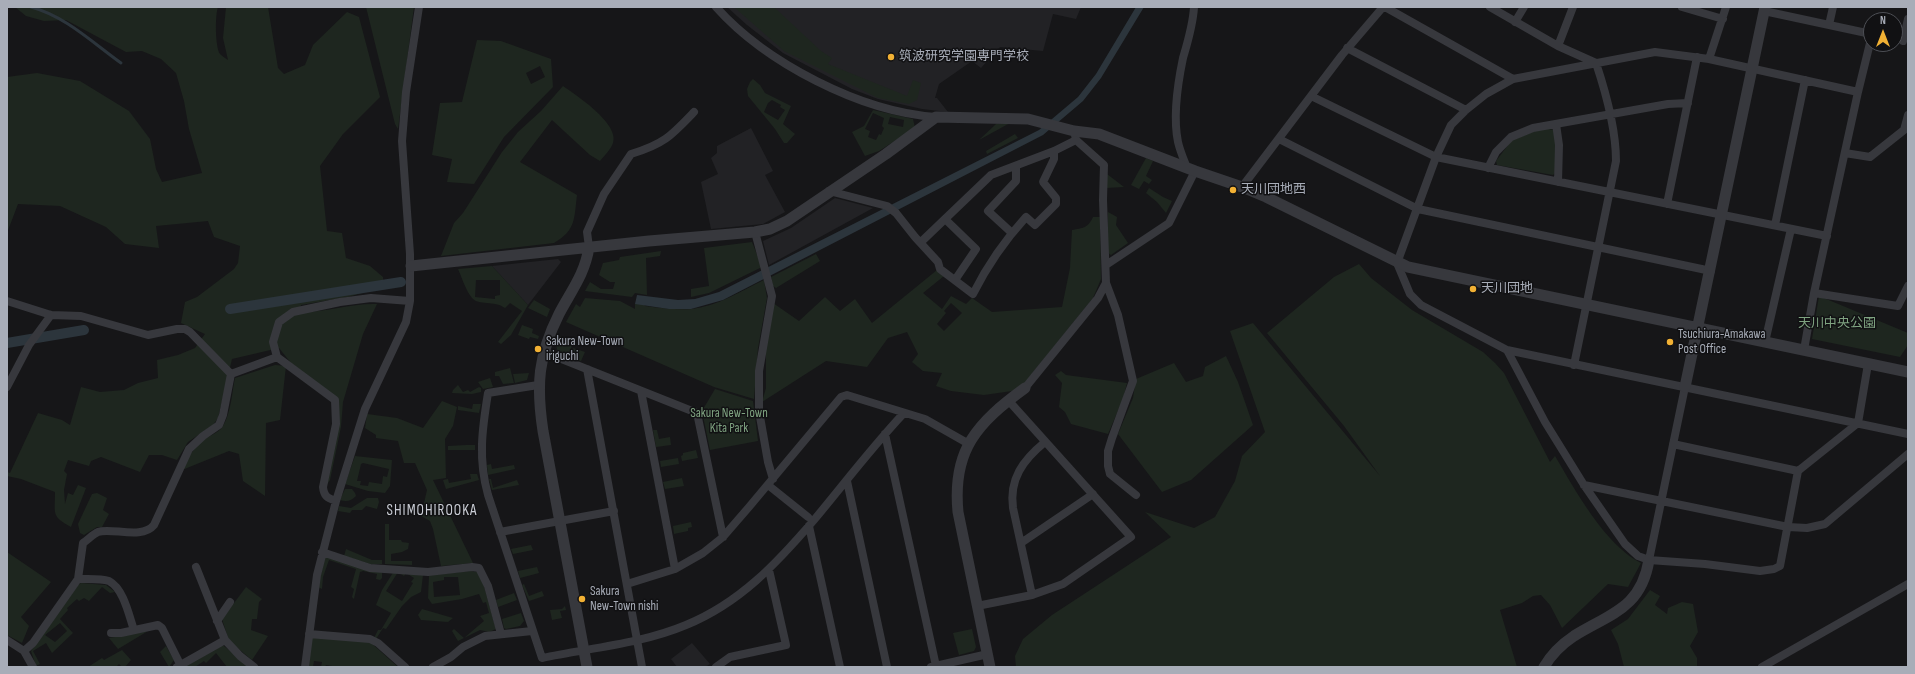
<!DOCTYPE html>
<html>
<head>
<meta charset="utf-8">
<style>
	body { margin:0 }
	#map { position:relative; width:1915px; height:674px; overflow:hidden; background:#161618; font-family:"Sofia Sans Condensed",sans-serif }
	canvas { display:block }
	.frame { position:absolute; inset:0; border:8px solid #a8adb8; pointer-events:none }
	.north { position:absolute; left:1863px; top:12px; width:40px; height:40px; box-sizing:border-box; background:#111113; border:1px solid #4d4f55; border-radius:50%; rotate:0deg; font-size:11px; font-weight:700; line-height:16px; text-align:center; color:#a8adb8 }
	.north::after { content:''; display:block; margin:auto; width:14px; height:18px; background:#f2b134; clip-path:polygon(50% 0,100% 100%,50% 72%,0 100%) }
</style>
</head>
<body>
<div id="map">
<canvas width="1915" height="674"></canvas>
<div class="frame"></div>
<div class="north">N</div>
</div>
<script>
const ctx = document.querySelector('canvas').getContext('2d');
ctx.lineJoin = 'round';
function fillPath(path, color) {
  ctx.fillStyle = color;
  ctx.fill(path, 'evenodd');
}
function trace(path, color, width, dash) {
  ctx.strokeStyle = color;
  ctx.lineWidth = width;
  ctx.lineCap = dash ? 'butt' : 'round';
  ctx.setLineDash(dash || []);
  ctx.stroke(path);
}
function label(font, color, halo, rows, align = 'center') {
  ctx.font = font + ' "Sofia Sans Condensed","Noto Sans JP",sans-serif';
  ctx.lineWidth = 3;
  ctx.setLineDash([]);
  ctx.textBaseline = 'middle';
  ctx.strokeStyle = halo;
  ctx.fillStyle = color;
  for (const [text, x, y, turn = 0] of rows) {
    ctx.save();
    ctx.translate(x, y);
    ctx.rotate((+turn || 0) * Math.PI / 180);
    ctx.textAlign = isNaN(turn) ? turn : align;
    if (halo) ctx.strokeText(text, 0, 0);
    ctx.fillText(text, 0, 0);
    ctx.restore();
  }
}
const built = new Path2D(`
	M727,7h354l-5,12 -23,-5 -10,37 -43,-4 -19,21 -9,-7 -33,23 -4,14h2l11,14 -26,-3 -44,-10 -26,-10 -69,-36 -36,-28z
	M751,128l22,43 -8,4 20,37 -22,12 -52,5 -10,-47 17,-8 -7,-16 6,-5v-7z
	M835,198l38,10 -104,57 -6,-24 28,-13z
	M558,259l3,3 -33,43 -36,-39z
	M692,643l18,21 -5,3h-28l-6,-8z`);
const green = new Path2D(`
	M15,7h203c-3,8 -3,40 2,47 2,2 5,4 8,6l-5,-22 3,-31h42l10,61 6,6 21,-9 8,-20 34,-33 12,5 21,80 -37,37 -23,32 7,65 15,2 4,25 24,8 13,11v10l-35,10 -47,8 -2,7c26,1 52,-9 78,-8l-14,30 -20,68 -2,25 -11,53 -4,6 13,-85 -48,-38 -12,-15 -47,11 -14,59 -5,7 -25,17 -11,18 -15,-5h-13l-9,17 -39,-15 -10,4 -2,5 -21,-6 -4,11 3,3 -3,16 1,14 3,-11 5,2 5,-10 8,3 -15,39c-20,-11 -16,-13 -16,-35l-34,-13 -14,-3v-4l3,1 28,-60 24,7 8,5 11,-38 19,5 24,-2 14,-7 20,-5 -1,-18 21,-5 17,-7 10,-14 -24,-11 4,-21 12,-5 37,-28 4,-6 2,-17 -26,-9 -6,-16 -52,5 3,22 -34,-4 -19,-17 -46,-21 -42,-2 -11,29v-156l30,-4 43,8 49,30 21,28 6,30 6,13 40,-9 -13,-44 -5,-28 -8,-28 -15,-14 -19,-8 -16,1 -60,-32 -22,1 -18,-5z
	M366,7h48l-16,122 -3,-5z
	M734,7h40l47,44 11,7 -4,6 79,32 6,-16 8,3 -4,17 -8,4 -31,-6 -94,-47z
	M477,40l24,1 50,18 2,28 -49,50 -30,47 -27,-2 5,-23 -20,-4 8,-52 22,-1zM540,66l5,11 -14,7 -5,-11z
	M753,79l7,6 5,8 26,13 -8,18 12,10 -8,9h-3l-9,-14 -27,-33 -1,-7 3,-7zM772,100l9,5 -1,2 5,3 -7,10 -14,-8 4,-9z
	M563,86c13,9 57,38 50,57 -2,6 -9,13 -13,18l-10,-6 -38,-35 -32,42 57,33c-3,24 -1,35 -23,48l-113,13 13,-33 9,-10 39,-61 16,-20 23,-21z
	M873,110l40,9 2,9 -36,23 -14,5 -13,-24 12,-6zM873,113l11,5 -2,8 2,2 -3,7 -2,-1 -3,6 -8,-3 2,-6 -5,-2zM890,117l14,3 -1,7 -15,-3z
	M1010,123l-31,17 17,-16z
	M1543,128l11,2 2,17v25l-3,3 -56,-10 -1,-4 16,-21z
	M1015,134l3,4 -31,16 -1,-3z
	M1146,158l7,3 -7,15 6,4 -3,4 -5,-3 -5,8 -8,-4z
	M1107,174l17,13 -18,1z
	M1149,188l14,9 9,4 -6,12 -9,-11 -11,-9z
	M1108,212l9,5 -1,8 12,18 -17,12 -3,-2z
	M1093,217h7l1,62 -8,19 -74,92 -35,5 -33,-4 -15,-5 6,-13 -19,-2 -11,-9 6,-8 -11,-22 -19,6 -21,29 -41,-6 -64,41 4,-14v-39l7,-46 26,18 26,-24 15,14 15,-12 17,24 65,-53 7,6 -21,17 19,16 9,-13 15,8 6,-6 20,14 70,-5 8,-39 2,-38c11,-2 16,-2 21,-13zM951,303l11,10 -18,18 -7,-7 9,-11 -2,-2z
	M752,242l10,25 -53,26 -18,4v-8l18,-3 -5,-38z
	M661,251l-1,5 -14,2 1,37 -12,-2 -3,4 -47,-6 5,-9 11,7h12l2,-7h-5l-11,-7 4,-12 16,-3 1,-3z
	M816,254l4,7 -44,27 -3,-2 -2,-9z
	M1359,264l12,14 41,32 71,42 12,11 9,10 46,89 5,-6c20,34 50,89 86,107l-13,24 -20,-3 -46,44 -12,-23 -9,-10 -8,1 -11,7 -22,7 17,57h-501l-1,-11 8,-17 29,-24 119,-78 -26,-25 49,16 21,-11 20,-36 7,-25 23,-24 -35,-101 23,-8 127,153 -36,-50 -77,-93 67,-56z
	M492,266l36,39 -17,30 -10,9 -3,-2 24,-31 -12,-8 -5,5c-11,-8 -26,-2 -33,-10 -6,-7 -10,-20 -14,-29zM476,280h24v15l-5,1v3l-20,-2z
	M764,280l3,18 -9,50 -4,51 -40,-12 -148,-65 10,-18 4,3 5,-9 35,3 15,8v-5h9l1,2c15,2 31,4 47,3 26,-3 49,-18 72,-29z
	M1819,296l89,37v12l-8,12 -88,-18z
	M534,300l16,9 -3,8 -19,-9z
	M522,325l11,4 -1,4 7,3 -1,3 -8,-2 -1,2 -11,-4z
	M560,336l5,2v2l8,3 -5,14 -10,-4 -2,-8z
	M573,348l12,4 -4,9 -12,-4z
	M1226,356l12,26 15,43 -62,55 -29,12 -44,-58 15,-36 3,-19 38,-16 12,19 17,-6 2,-9z
	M275,365l11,1 -6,54 -14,3 -1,73 -22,-15 -4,-27 -10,-3 -47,19c5,-10 10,-20 19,-28 6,-6 17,-8 22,-16 8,-13 9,-34 12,-48z
	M510,368l4,15 -11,1 -4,-8h-4v-4z
	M1061,371l5,4 61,8 -4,16 -15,35 -37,-10 -6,-12 -6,-5 3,-24 -7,-8z
	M529,373l-2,7 -12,3 -2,-9z
	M490,378l3,9 -10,2 -5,-7z
	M458,385l5,7 5,-2 2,2 9,-5 2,1v4l-9,2 -20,-1 1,-3z
	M715,389l38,12 5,40 -48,9 -8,-39z
	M442,401l15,6 -4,19 -8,13 1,39 -13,2 40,83 -32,3 -8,-37 -3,-8 -9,-5 6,-26 -12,-27h-11l-6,-22 -22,-3v-3l-11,-7 2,-14 30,4 26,10z
	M473,404h8l-2,9 -21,-3v-4l14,3z
	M653,430h4l2,9 11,-2 1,8 -15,2z
	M466,445h9v5h-27v-4z
	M696,450l2,8 -16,3 -1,-5 2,-1v-2z
	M355,456l37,4 -2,26 -5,7 -17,-2 -23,-7zM363,463l26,6 -2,8 -4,-1 -1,8 -13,-2 -1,4 -8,-1 1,-4h-4l4,-17z
	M678,458l1,6 -18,3 -1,-6z
	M491,464l1,5 22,-4 1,4 -27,6 -1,-10z
	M470,474h7l2,6 -33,9 -3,-9 5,-1 1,4 22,-4z
	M682,478l2,8 -19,3 -2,-7z
	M489,479h2l2,9 24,-8 2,5 -27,5z
	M345,489h7l3,4 1,3c-5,5 -9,6 -16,4z
	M97,493l10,5 -4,12 6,4 -7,13h-5l-13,8 -4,-2 -2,-9 14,-30z
	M367,498h11l1,4 -2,7 -11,-3 -4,4h-10l-2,3 -12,-2 1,-5 12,2z
	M691,522l1,5 -4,1v3l-14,3 -1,-8z
	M385,524h4v16h12l1,2 7,1 -1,6 -6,3 -11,2v7h21v4l-27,-1z
	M531,545l2,5 -20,4 -2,-5z
	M346,549l26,11h10v4h-12l-26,-8z
	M7,552l44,30 -30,35 8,9 -7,17 -15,-8z
	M325,556l57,15v7l-2,2 -4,-1 1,-5 -14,-3 -3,1 -6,27 -2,-2 2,-8 -3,-2 5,-18 -27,-9 -6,17 -1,12 -4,-2z
	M537,567l2,6 -19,5 -2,-7z
	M394,571l29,4 -2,17 -10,5 -9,9 -16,23 -3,-1 -7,11 -2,-1 4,-8h3l10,-17 -15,-8 6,-15zM398,572l6,4 2,-3 8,5 -3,4 2,1 -11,18 -16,-10z
	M470,571l8,1 4,7 14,50 -7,3 -9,-2 -22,11 -6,-10 2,-2 10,9 20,-17 -4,-5 9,-3 -3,-11 -3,1 -4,-9 -17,5 -30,5 -4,-6 1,-23zM444,577h14l2,18 -26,2 -1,-15 11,-2z
	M81,583l25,2 9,7 -5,1 -8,-6 -13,14 -5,-3 -5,3 -2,-2 -10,9 1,2 -8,9 13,14 -21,20 -6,-10 -13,8 7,13 -4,2 -5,-15 47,-66zM60,623l7,8 -12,11 -10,-7z
	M524,584l5,12 13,-5 2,5 -15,5 -7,-16z
	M246,587l16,12 -3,3 -2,17h-5l-1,11 17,6 -16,24 -23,-19 -7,-22z
	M1650,590l10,6 -5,9 12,9 1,-6 14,-6 11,2 5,28 -8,14 7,12v9h-73l-6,-23 -7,-14 17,-11z
	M514,593l3,7 -19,7 -2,-7z
	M565,606l1,4 -6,1 2,7 -10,2 -2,-10 12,-1z
	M422,609l31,9 -5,4 -27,-2 -3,-5z
	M521,613l3,8 -4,5 -14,3 -2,-1 -2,-9z
	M972,629l4,18 -2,4 -15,4 -6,-22z
	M148,631l-30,18 -9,-11z
	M312,637l57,4 29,26h-60l-12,-2 -1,2h-4l1,-5 -8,-1 -1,6h-5z
	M166,646l8,14 -5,7 -9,-15z
	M221,646h3l26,21h-23l-11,-14 -10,10 -2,-2 -9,6 -4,-1 -8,1z
	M122,650l9,10 -6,7h-3l-3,-3 -3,3h-28l14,-9 2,2z`);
const water = new Path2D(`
	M1136,7h8l-43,71 -18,23 -40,34 -320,165 -32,9h-22l-34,-5 2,-9 41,5 17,-1 24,-7 320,-162 39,-33 18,-23z`);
const stream = new Path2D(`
	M31,7c34,9 62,36 90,56`);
const canal = new Path2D(`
	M230,309l171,-27
	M7,343l77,-13`);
const minor = new Path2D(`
	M716,7c50,56 145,105 220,110
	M1385,7l128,72
	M1490,7l68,39 38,17c10,30 20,66 20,98l-42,204
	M1682,7l41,12
	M1764,11l107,23
	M1515,22l9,-15
	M1829,25l4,-18
	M1903,41l5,-22
	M1558,46l15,-39
	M1347,48l119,62
	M1709,59l17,-52
	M1858,92l13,-53
	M1311,96l125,61 391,79
	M1556,124l3,21 -1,37
	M1279,139l139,70 293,62
	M1845,153l25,4 34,-27 4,-15
	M1187,168c-3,-8 -7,-17 -9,-26 -5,-24 0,-60 5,-84 5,-17 10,-33 11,-51
	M1488,168l8,-16 15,-15 22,-9 135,-24 20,-1
	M1242,187l100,-132 41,-48
	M829,191l58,15 9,7 19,24 23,25 2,7 33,25c14,-28 32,-54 53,-77l9,8 21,-21v-6l-13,-16 11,-23v-8
	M1667,204l30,-147
	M945,219l46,-44 63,-24 22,-11 -1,-5
	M1775,225l30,-145
	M755,232l17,64 -13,75v40l9,51 5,17
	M1012,233l-24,-22 28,-30v-14
	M921,242l24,-23 31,30 -21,31
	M589,247l-2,-15 17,-38 27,-40c33,-10 40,-18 63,-42
	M1106,265l63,-42 26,-52
	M1106,283l12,32 15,66 -21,57 -4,13v15l2,8 26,21
	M1814,293l84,13 10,-20
	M7,301l44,14 30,1 67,19 29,-6h8l5,3 41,42 -8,41 -4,10 -16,11 -14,13 -35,76c-12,15 -43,2 -56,7 -5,2 -10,8 -15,11l-5,36 -45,64 -9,8
	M1765,342l26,-113
	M1507,350l401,84
	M544,352l153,61 26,124
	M587,369l55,298
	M231,374l46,-17
	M538,385l-50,8c-6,37 -10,66 0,102l54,163c47,-10 99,-14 144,-33 54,-22 91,-62 128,-105 30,-36 58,-73 90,-107
	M7,387l22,-42 22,-30
	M1025,388l73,-90 8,-15 -3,-83 1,-35 -28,-25
	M641,391l34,178
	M885,434l51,232
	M1673,444l125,27 -18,95 -6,3 -14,2 -55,-7 -56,-4 -11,-4 -13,-12 -41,-59 -39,-63 -38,-72 -86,-45 -11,-11 -13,-31 39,-106 15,-32 15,-15 20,-16 27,-15 142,-27 54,7 149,33 -44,201 -10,57
	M1798,471l60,-48 10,-59
	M847,481l40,186
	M768,485l40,32
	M1584,485l204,42 19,1 18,-4 83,-70
	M336,501c-8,-3 -12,-4 -13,-14l13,-63 -1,-24 -58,-43 -4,-15 6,-20 14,-10 47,-10 31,-4 39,3
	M809,526l31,141
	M500,532l114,-21
	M1021,543l72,-49
	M322,552l48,16 58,4 44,-5 7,1 9,18 13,48
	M1649,560l36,-173
	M196,567l29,73 15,16 14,11
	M78,579c9,0 22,-1 31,2 15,8 20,35 25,49
	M627,584l48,-15 28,-16 20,-16 26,-30 92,-110 6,-2 78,24 44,25
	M1032,595l-19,-87c-4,-29 10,-48 32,-66
	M977,606l55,-11 31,-11 68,-47 -123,-137
	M217,621l13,-19
	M111,633h10l37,-8 4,3 18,36
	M309,634l61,5 8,4 27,24
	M7,640l17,11 9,16
	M177,667l48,-27
	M305,667l12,-92 19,-74 29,-92 41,-87 4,-21v-47l-8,-113 4,-49 13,-85
	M433,667l18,-10 12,-10 22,-11 47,-5
	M716,667l14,-10 56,-12 -17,-75
	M931,667l57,-13
	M1762,667l146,-83`);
const tertiary = new Path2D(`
	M411,266l238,-25 106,-9 15,-3 17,-8 99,-67 50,-37 92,2 46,12 25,3 96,37 47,16 24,10 142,70 500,105
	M1685,387l80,-380
	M587,667l-44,-236c-7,-46 -5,-75 16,-117 12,-23 26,-40 30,-67
	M990,667l-32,-155c-6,-62 19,-89 67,-124
	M1544,667c7,-12 18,-23 30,-31 35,-22 67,-27 75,-76`);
const markers = [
	[891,57,4,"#f2b134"],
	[1233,190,4,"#f2b134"],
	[1473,289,4,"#f2b134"],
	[1670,342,4,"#f2b134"],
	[538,349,4,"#f2b134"],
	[582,599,4,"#f2b134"]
];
const poiNames = [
	["筑波研究学園専門学校",899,57],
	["天川団地西",1241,190],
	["天川団地",1481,289],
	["Tsuchiura-Amakawa",1678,335],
	["Post Office",1678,350],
	["Sakura New-Town",546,342],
	["iriguchi",546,357],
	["Sakura",590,592],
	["New-Town nishi",590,607]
];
const parkNames = [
	["天川中央公園",1837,324],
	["Sakura New-Town",729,414],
	["Kita Park",729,429]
];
const quarterNames = [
	["SHIMOHIROOKA",432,511]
];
fillPath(built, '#222225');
fillPath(green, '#1e261f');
fillPath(water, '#2c353c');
trace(stream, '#2c353c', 3);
trace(canal, '#2c353c', 10);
trace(minor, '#37383d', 8);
trace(tertiary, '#37383d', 11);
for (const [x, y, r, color] of markers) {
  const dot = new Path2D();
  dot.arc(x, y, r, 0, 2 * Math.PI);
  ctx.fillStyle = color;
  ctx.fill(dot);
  trace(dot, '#111113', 1.5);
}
label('13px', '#a8adb8', '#111113', poiNames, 'left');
label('13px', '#7fa381', '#111113', parkNames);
ctx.letterSpacing = '1px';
label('15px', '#c9ccd4', '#111113', quarterNames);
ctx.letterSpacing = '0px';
</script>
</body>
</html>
